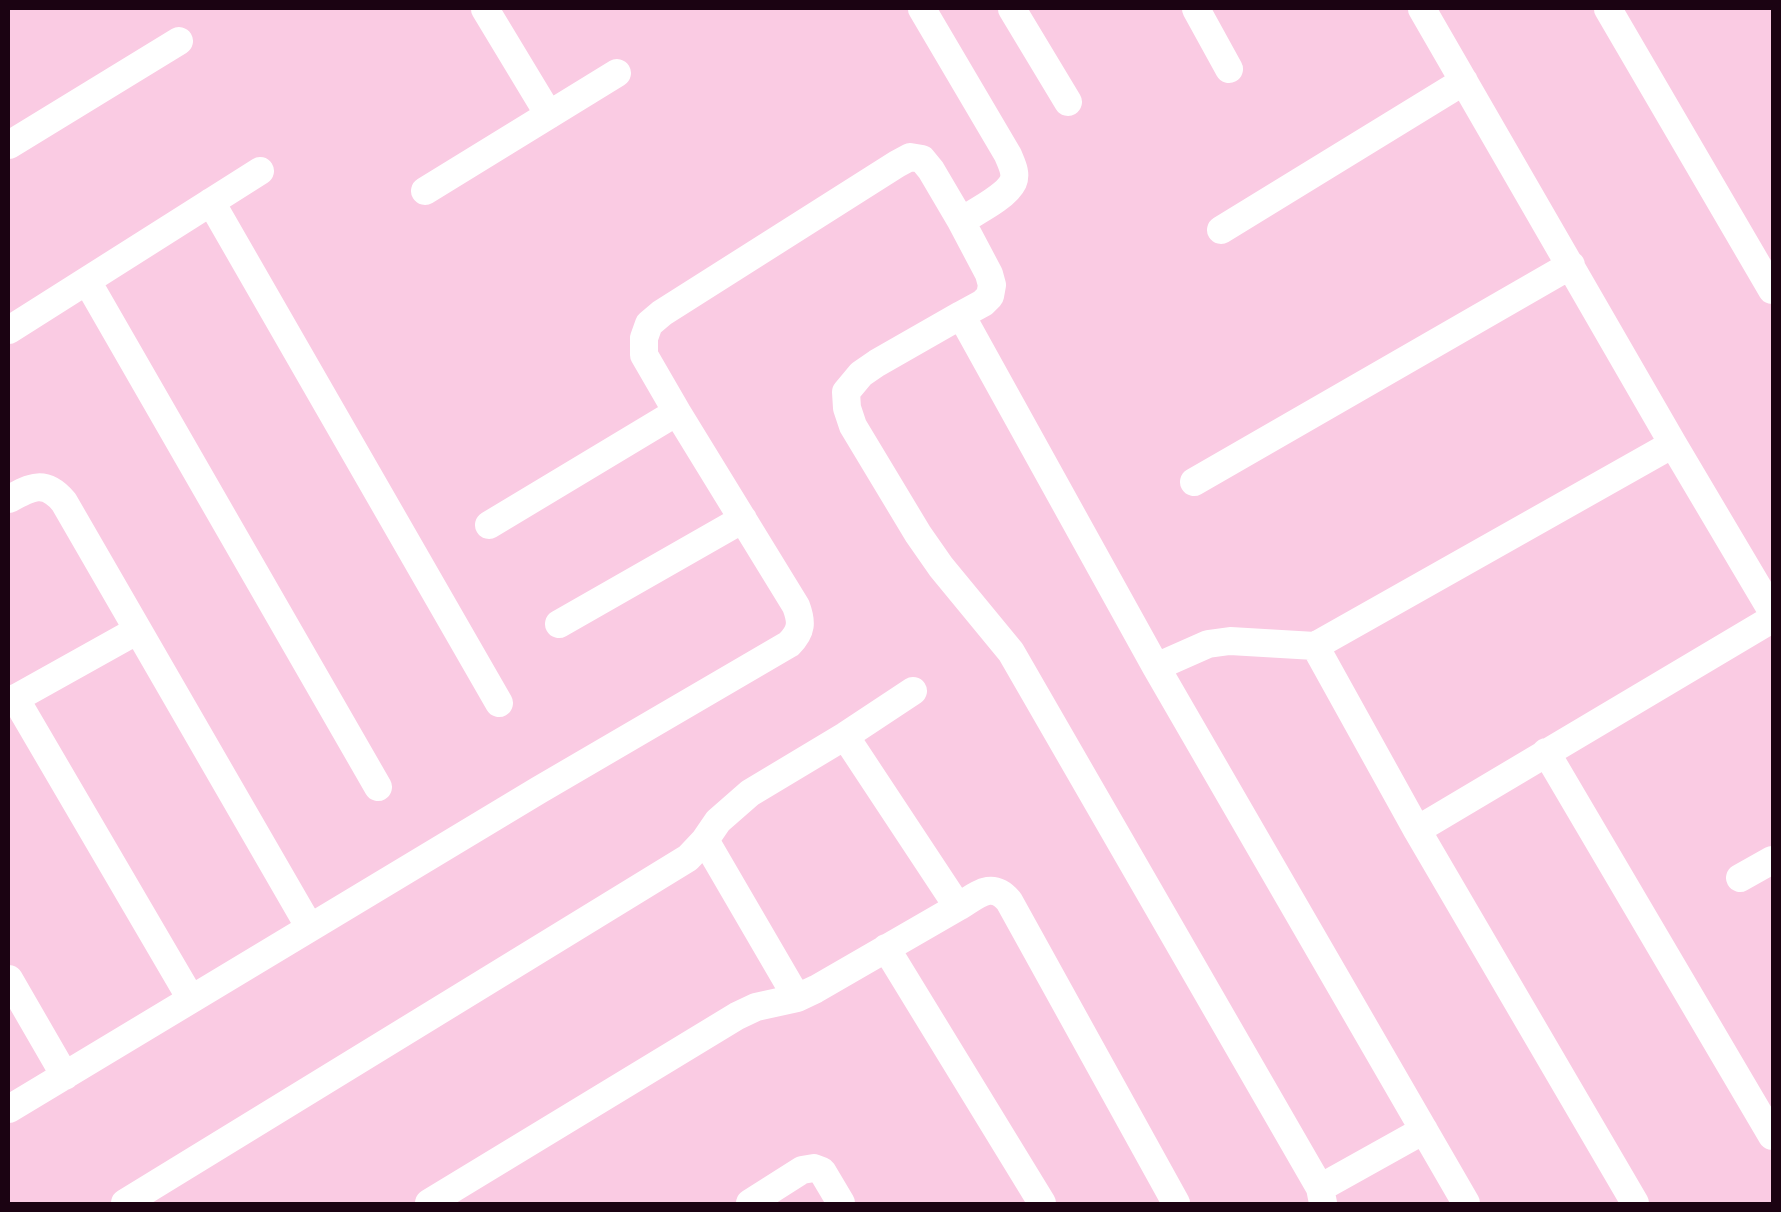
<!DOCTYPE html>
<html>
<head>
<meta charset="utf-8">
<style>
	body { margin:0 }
	#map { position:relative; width:1781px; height:1212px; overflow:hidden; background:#facbe3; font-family:Roboto,sans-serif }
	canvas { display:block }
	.frame { position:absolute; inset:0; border:10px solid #1b0312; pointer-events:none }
</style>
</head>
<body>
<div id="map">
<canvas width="1781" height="1212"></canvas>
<div class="frame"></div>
</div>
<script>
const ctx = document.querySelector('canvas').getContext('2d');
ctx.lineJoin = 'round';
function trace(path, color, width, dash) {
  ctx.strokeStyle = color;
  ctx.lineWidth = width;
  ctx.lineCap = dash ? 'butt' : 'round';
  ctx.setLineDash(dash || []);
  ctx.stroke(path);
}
const minor = new Path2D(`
	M485,9l64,106
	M922,9l86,146c3,8 9,18 5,27 -7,15 -38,30 -52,39l28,53 3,11 -2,11 -7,7 -22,12
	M1012,9l56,93
	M1196,9l33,60
	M1422,9l251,435 99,167
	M1608,9l164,281
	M9,145l170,-104
	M425,191l192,-118
	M211,202l288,501
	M1221,230l243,-149
	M87,281l291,506
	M9,330l251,-159
	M1194,482l377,-217
	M9,499c22,-12 36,-20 55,3l246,426
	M489,525l188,-113
	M559,624l184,-105
	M1315,646l358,-202
	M1156,667l52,-23 22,-3 85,5 102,184 218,373
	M15,698l176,301
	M9,702l129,-72
	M845,736l113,171c19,-11 33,-27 51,-6l167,302
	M1546,752l226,384
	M1417,830l355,-211
	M705,840l92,158
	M1740,878l32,-18
	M886,948l156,255
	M9,979l56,97
	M9,1109l530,-319 250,-146c13,-13 13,-22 7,-38l-119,-194 -33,-57v-17l5,-14 13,-11 235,-149 13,-7 12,2 9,11 30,51
	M1320,1188l104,-58
	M125,1203l563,-345 17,-18 13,-19 32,-28 95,-57 68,-45
	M429,1203l308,-187 19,-9 41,-9 19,-9 142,-82
	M750,1203l52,-33 12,-2 8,3 19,32
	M1323,1203l-3,-15 -309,-536 -70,-85 -23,-33 -65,-108 -6,-18 -1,-16 15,-18 16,-11 84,-48 195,352 310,536`);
trace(minor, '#fff', 28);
</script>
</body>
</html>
